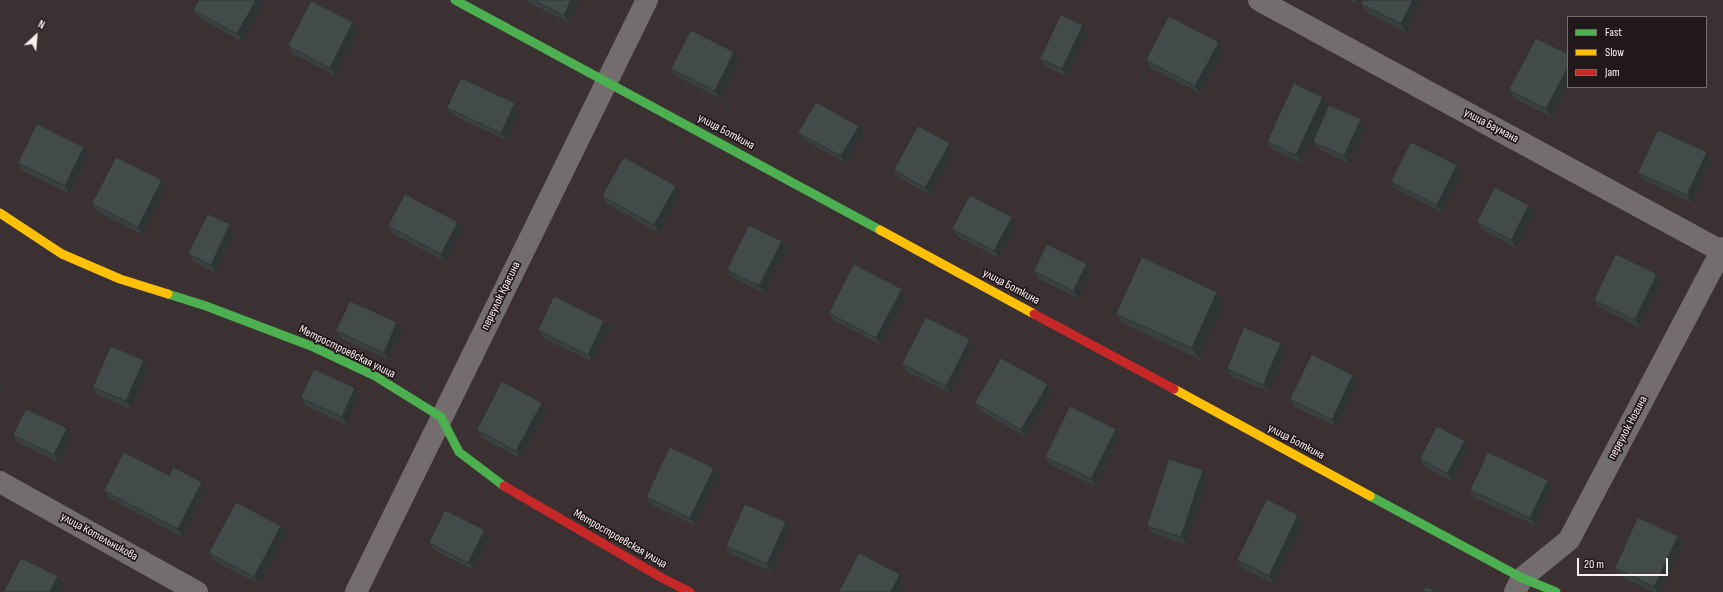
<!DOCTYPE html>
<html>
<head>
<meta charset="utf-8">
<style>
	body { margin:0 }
	#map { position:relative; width:1723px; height:592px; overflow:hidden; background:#3c3132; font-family:"Sofia Sans Condensed",sans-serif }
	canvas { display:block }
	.legend { position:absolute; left:1567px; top:16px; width:140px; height:72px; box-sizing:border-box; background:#211819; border:1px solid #796e6f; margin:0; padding:5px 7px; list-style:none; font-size:12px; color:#fceff0 }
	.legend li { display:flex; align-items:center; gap:8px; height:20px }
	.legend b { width:20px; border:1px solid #796e6f }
	.north { position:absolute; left:16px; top:16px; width:40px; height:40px; -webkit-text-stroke:3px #211819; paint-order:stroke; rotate:26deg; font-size:11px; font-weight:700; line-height:16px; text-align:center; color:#fceff0 }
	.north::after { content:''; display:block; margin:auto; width:14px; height:18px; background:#fceff0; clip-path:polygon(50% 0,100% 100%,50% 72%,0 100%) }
	.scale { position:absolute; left:1577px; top:558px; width:91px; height:18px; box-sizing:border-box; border:2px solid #fceff0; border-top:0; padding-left:5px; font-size:12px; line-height:14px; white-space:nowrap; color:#fceff0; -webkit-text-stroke:3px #211819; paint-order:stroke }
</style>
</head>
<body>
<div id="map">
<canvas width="1723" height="592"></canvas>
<ul class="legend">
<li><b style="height:5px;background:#4caf50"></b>Fast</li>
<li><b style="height:5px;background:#ffc107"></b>Slow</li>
<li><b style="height:5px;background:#c62828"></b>Jam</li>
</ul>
<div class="north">N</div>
<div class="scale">20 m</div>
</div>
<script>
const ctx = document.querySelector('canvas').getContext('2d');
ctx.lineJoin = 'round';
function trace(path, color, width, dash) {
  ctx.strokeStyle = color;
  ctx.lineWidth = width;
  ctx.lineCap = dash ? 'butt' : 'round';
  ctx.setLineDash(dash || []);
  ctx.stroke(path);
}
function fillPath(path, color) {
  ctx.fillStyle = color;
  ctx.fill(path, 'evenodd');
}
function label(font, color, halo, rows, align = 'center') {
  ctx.font = font + ' "Sofia Sans Condensed",sans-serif';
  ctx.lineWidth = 3.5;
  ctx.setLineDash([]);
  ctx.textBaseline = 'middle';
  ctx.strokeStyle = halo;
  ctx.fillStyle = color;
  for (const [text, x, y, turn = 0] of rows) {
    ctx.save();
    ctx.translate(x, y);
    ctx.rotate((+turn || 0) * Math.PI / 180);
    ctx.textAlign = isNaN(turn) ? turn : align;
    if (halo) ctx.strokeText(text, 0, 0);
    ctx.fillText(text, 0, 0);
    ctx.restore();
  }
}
const street = new Path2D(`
	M1259,0l464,252
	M0,482l197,110
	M356,592l291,-592
	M1515,592l7,-14 47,-38 154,-292`);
const fast = new Path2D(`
	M455,0l425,230
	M168,294l38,12 105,40 64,30 66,41 18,35 45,34
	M1370,496l152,82 34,14`);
const slow = new Path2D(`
	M0,213l62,41 58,25 48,15
	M880,230l154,84
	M1174,389l196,107`);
const jam = new Path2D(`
	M1034,314l140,75
	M504,486l158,92 28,14`);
const wall = new Path2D(`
	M266,0l-23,42 -44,-24 -6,-8z
	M527,0h54l-12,23 -40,-20z
	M1350,0h9l-2,4z
	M1423,0l-17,32 -39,-20 -6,-8z
	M353,22l6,8 -23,46 -43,-22 -5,-8z
	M1088,33l-21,44 -22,-10 -5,-8z
	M1536,38l16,79 -38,-19 -5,-8z
	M1219,42l5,8 -23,44 -50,-26 -5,-8z
	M740,60l-19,39 -44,-22 -6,-8z
	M515,103l5,8 -13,30 -54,-26 -6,-7z
	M1329,105l-27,58 -29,-13 -6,-8z
	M1361,119l5,8 -16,37 -31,-15 -6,-7z
	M859,126l5,7 -17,31 -43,-24 -6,-7z
	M950,143l5,8 -24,44 -32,-17 -5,-8z
	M89,155l-19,39 -47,-23 -5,-8z
	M1712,159l-20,44 -48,-23 -6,-7z
	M1457,165l6,8 -21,40 -46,-24 -5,-7z
	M162,180l5,8 -24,47 -45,-23 -6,-8z
	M681,194l-22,39 -52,-29 -5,-8z
	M1535,213l-18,35 -35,-18 -5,-8z
	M1012,217l5,7 -17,35 -42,-22 -6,-8z
	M458,222l5,8 -17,32 -53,-28 -5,-8z
	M236,232l-20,41 -22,-11 -6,-8z
	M782,241l5,8 -22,45 -33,-17 -5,-7z
	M1034,271l58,1 -13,27 -40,-20z
	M1657,274l5,7 -22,47 -40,-20 -6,-8z
	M902,289l5,8 -25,48 -48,-24 -5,-8z
	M1217,292l8,11 -26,56 -75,-35 -8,-10z
	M604,321l6,7 -17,34 -50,-24 -5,-8z
	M397,322l6,8 -14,30 -47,-21 -6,-8z
	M970,339l5,8 -24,47 -44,-22 -5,-8z
	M1287,351l-18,41 -37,-15 -5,-8z
	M144,360l5,8 -18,41 -33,-14 -5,-8z
	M1359,382l-22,45 -42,-20 -5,-8z
	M355,388l5,8 -13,29 -41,-19 -5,-8z
	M1053,392l-26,45 -47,-26 -5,-8z
	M542,403l5,8 -26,48 -39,-21 -5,-8z
	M13,435l59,1 -13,27 -40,-20z
	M1121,437l-24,50 -46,-22 -6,-8z
	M1465,441l5,8 -17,33 -28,-15 -5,-8z
	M169,475l38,15 -24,47 -73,-38 -6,-8z
	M720,476l-24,50 -44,-21 -6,-8z
	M1208,478l-21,67 -34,-12 -6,-7z
	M1548,480l5,8 -17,38 -61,-28 -5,-8z
	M1298,515l6,8 -30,61 -32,-16 -5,-8z
	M281,526l6,8 -28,50 -45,-23 -5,-8z
	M485,530l5,8 -16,32 -40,-20 -5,-7z
	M791,530l-19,42 -41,-18 -5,-8z
	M1678,536l6,8 -23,48h-7l-34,-16 -5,-8z`);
const shadedWall = new Path2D(`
	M256,0h10l-23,42 -6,-8z
	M571,0h10l-12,23 -5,-8z
	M1355,0h4l-2,4z
	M1413,0h10l-17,32 -5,-8z
	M353,22l6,8 -23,46 -6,-8z
	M1083,25l5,8 -21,44 -5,-8z
	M1219,42l5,8 -23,44 -6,-8z
	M734,52l6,8 -19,39 -6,-8z
	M1568,67v18l-16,32 -6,-8z
	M1323,97l6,8 -27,58 -6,-8z
	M515,103l5,8 -13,30 -6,-8z
	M1361,119l5,8 -16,37 -6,-8z
	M859,126l5,7 -17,31 -6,-8z
	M950,143l5,8 -24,44 -6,-7z
	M84,147l5,8 -19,39 -5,-8z
	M1707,152l5,7 -20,44 -5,-8z
	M1457,165l6,8 -21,40 -5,-8z
	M162,180l5,8 -24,47 -5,-8z
	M676,186l5,8 -22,39 -5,-8z
	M1529,205l6,8 -18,35 -6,-8z
	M1012,217l5,7 -17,35 -6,-8z
	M458,222l5,8 -17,32 -5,-8z
	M230,224l6,8 -20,41 -5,-8z
	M782,241l5,8 -22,45 -6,-8z
	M1087,264l5,8 -13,27 -6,-8z
	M1657,274l5,7 -22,47 -5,-8z
	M902,289l5,8 -25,48 -6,-7z
	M1217,292l8,11 -26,56 -7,-11z
	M604,321l6,7 -17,34 -5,-7z
	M397,322l6,8 -14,30 -5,-7z
	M970,339l5,8 -24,47 -5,-8z
	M1281,343l6,8 -18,41 -6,-7z
	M144,360l5,8 -18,41 -5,-8z
	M1353,375l6,7 -22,45 -5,-7z
	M0,384l3,4 -3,6z
	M1048,384l5,8 -26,45 -6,-7z
	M355,388l5,8 -13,29 -5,-8z
	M542,403l5,8 -26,48 -5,-8z
	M67,428l5,8 -13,27 -5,-8z
	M1116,429l5,8 -24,50 -6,-8z
	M1465,441l5,8 -17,33 -6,-8z
	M714,468l6,8 -24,50 -6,-8z
	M1203,470l5,8 -21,67 -6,-8z
	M1548,480l5,8 -17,38 -6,-8z
	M202,482l5,8 -24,47 -5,-8z
	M1298,515l6,8 -30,61 -5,-8z
	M786,522l5,8 -19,42 -5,-8z
	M281,526l6,8 -28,50 -5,-7z
	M485,530l5,8 -16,32 -6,-7z
	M1678,536l6,8 -23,48h-3l-4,-5z
	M900,574l5,8 -5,10h-9z
	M58,576l6,8 -4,8h-10z`);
const building = new Path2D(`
	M199,0h57l-19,34 -44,-24z
	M534,0h37l-7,15z
	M1363,0h50l-12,24 -40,-20z
	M311,1l42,21 -23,46 -42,-22z
	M1061,15l22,10 -21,44 -22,-10z
	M1169,16l50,26 -24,44 -49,-26z
	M691,30l43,22 -19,39 -44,-22z
	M1536,38l32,16v13l-22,42 -37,-19z
	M461,78l54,25 -14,30 -54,-25z
	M1294,83l29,14 -27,58 -29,-13z
	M816,102l43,24 -18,30 -43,-23z
	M1329,105l32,14 -17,37 -31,-14z
	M37,124l47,23 -19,39 -47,-23z
	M918,126l32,17 -25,45 -31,-18z
	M1658,130l49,22 -20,43 -49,-22z
	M1411,142l46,23 -20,40 -46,-23z
	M116,157l46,23 -24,47 -46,-23z
	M624,157l52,29 -22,39 -52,-29z
	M1495,187l34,18 -18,35 -34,-18z
	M405,194l53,28 -17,32 -53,-28z
	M970,195l42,22 -18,34 -42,-22z
	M208,214l22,10 -19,41 -23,-11z
	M749,225l33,16 -23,45 -32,-16z
	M1047,244l40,20 -14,27 -39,-20z
	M1616,254l41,20 -22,46 -41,-20z
	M1142,257l75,35 -25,56 -76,-34z
	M854,264l48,25 -26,49 -47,-25z
	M554,296l50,25 -16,34 -50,-25z
	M350,301l47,21 -13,31 -48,-22z
	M926,317l44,22 -24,47 -44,-22z
	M1244,327l37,16 -18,42 -36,-16z
	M111,346l33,14 -18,41 -33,-14z
	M1312,354l41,21 -21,45 -42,-21z
	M1001,358l47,26 -27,46 -46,-27z
	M314,369l41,19 -13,29 -41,-19z
	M502,381l40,22 -26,48 -39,-21z
	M1070,406l46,23 -25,50 -46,-22z
	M26,409l41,19 -13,27 -41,-20z
	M1437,426l28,15 -18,33 -27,-15z
	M670,447l44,21 -24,50 -44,-21z
	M124,452l45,23 4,-8 29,15 -24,47 -74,-38z
	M1488,452l60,28 -18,38 -60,-28z
	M1169,459l34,11 -22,67 -34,-11z
	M1267,499l31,16 -29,61 -32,-16z
	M236,502l45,24 -27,51 -45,-24z
	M745,504l41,18 -19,42 -41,-18z
	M445,510l40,20 -17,33 -39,-20z
	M1638,517l40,19 -24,51 -39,-19z
	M859,553l41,21 -9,18h-52z
	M21,558l37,18 -8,16h-46z
	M1426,587l11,5h-14z
	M1014,590l6,2h-7z`);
const streetNames = [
	["улица Баумана",1491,126,28],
	["улица Боткина",726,132,28],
	["улица Боткина",1011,287,28],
	["переулок Красина",501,296,-64],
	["Метростроевская улица",347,352,26],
	["переулок Ногина",1628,428,-62],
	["улица Боткина",1296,442,28],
	["улица Котельникова",99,537,29],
	["Метростроевская улица",620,539,30]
];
trace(street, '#736d6e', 22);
trace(fast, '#4caf50', 9);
trace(slow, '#ffc107', 9);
trace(jam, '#c62828', 9);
fillPath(wall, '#394040');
fillPath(shadedWall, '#2e3434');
fillPath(building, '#424a4a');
trace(building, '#2e3434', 1);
label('12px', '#fceff0', '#211819', streetNames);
</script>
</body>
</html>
